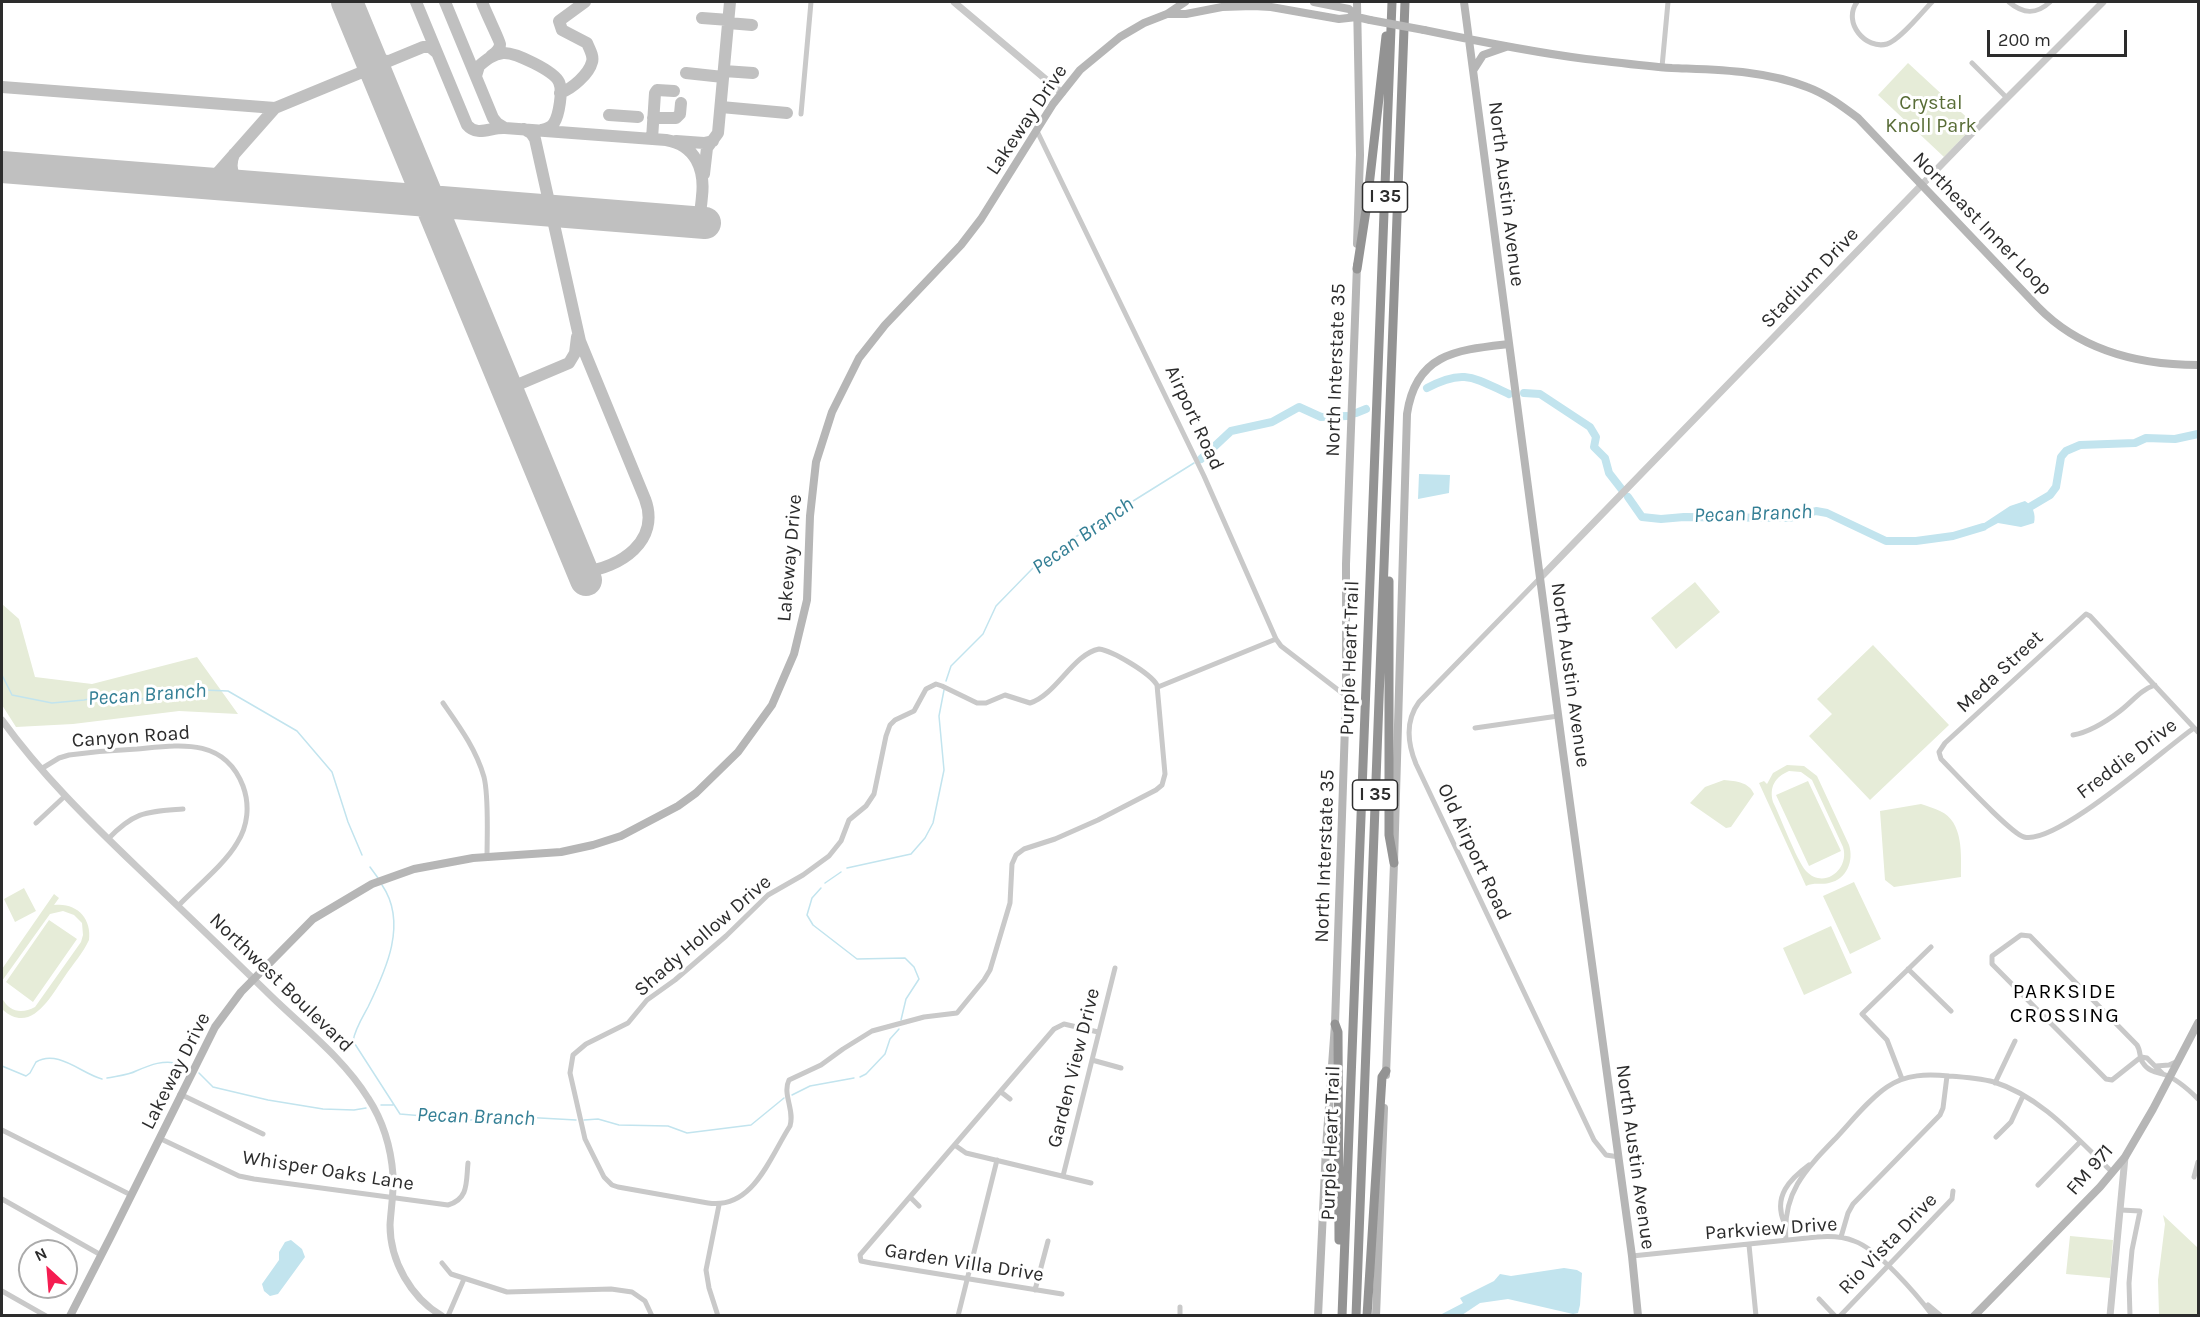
<!DOCTYPE html>
<html>
<head>
<meta charset="utf-8">
<style>
	body { margin:0 }
	#map { position:relative; width:2200px; height:1317px; overflow:hidden; background:#fff; font-family:Karla,sans-serif }
	canvas { display:block }
	.frame { position:absolute; inset:0; border:3px solid #2c2c2c; pointer-events:none }
	.north { position:absolute; left:18px; top:1239px; width:60px; height:60px; box-sizing:border-box; background:#fff; border:2px solid #ababab; border-radius:50%; rotate:334deg; font-size:16px; font-weight:700; line-height:24px; text-align:center; color:#2c2c2c }
	.north::after { content:''; display:block; margin:auto; width:21px; height:27px; background:#f51d51; clip-path:polygon(50% 0,100% 100%,50% 72%,0 100%) }
	.scale { position:absolute; left:1987px; top:30px; width:140px; height:27px; box-sizing:border-box; border:3px solid #2c2c2c; border-top:0; padding-left:8px; font-size:18px; line-height:21px; white-space:nowrap; color:#2c2c2c; -webkit-text-stroke:4px #fff; paint-order:stroke }
</style>
</head>
<body>
<div id="map">
<canvas width="2200" height="1317"></canvas>
<div class="frame"></div>
<div class="north">N</div>
<div class="scale">200 m</div>
</div>
<script>
const ctx = document.querySelector('canvas').getContext('2d');
ctx.lineJoin = 'round';
function fillPath(path, color) {
  ctx.fillStyle = color;
  ctx.fill(path, 'evenodd');
}
function trace(path, color, width, dash) {
  ctx.strokeStyle = color;
  ctx.lineWidth = width;
  ctx.lineCap = dash ? 'butt' : 'round';
  ctx.setLineDash(dash || []);
  ctx.stroke(path);
}
function label(font, color, halo, rows, align = 'center') {
  ctx.font = font + ' Karla,sans-serif';
  ctx.lineWidth = 6;
  ctx.setLineDash([]);
  ctx.textBaseline = 'middle';
  ctx.strokeStyle = halo;
  ctx.fillStyle = color;
  for (const [text, x, y, turn = 0] of rows) {
    ctx.save();
    ctx.translate(x, y);
    ctx.rotate((+turn || 0) * Math.PI / 180);
    ctx.textAlign = isNaN(turn) ? turn : align;
    if (halo) ctx.strokeText(text, 0, 0);
    ctx.fillText(text, 0, 0);
    ctx.restore();
  }
}
const green = new Path2D(`
	M1908,63l67,62 -31,32 -66,-62z
	M1695,582l25,30 -44,37 -25,-31z
	M2,604l17,15 16,58 57,7 105,-27 41,57 -59,-3 -106,13 -57,3 -14,-22z
	M1873,645l76,80 -79,75 -61,-64 23,-22 -15,-15z
	M1787,765l17,1 13,10 32,69c5,16 -2,34 -20,38 -9,2 -15,-1 -23,3l-47,-103 5,-2 3,3 6,-11zM1789,771l12,1 11,8 31,67c7,22 -19,43 -37,24 -10,-12 -25,-53 -33,-69 -4,-15 2,-25 16,-31z
	M1724,780c12,1 25,2 30,14l-23,33 -5,1 -36,-25 15,-16z
	M1808,781l33,70 -32,15 -33,-71z
	M1921,804c6,2 13,4 19,7 24,11 21,44 21,66l-67,10 -9,-7 -5,-69z
	M1854,882l27,57 -31,15 -27,-58z
	M24,888l12,23 -21,11 -11,-23z
	M54,894l5,4 -5,7c22,-3 38,13 35,35 -6,13 -16,24 -24,36 -14,20 -34,60 -63,33v-11c7,14 20,16 33,9l46,-65 2,-7 -1,-12 -8,-8 -11,-4 -13,3 -48,67v-12z
	M49,920l28,19 -44,63 -27,-20z
	M1831,926l21,47 -48,22 -21,-47z
	M2163,1215l35,33v67h-39l-1,-35 7,-56z
	M2070,1236l43,4 -3,38 -44,-4z`);
const water = new Path2D(`
	M1419,474l31,1 -1,18 -31,6z
	M2025,501c8,5 11,13 9,22l-13,4 -23,-4 -11,6 -18,4 41,-27z
	M291,1240l11,9 3,8 -27,37 -8,2 -6,-5 -2,-7 17,-24v-8l6,-10z
	M1564,1268l13,2 5,3 -2,32 -2,8 -5,1 -65,-15 -28,4 -18,12h-22l23,-12 -3,-5 34,-17 6,-7 11,2z`);
const stream = new Path2D(`
	M2,675l10,20 40,8 32,-3 20,-4 38,3 37,-10 49,2 69,40 35,41 16,50 14,33
	M946,681l5,-15 32,-32 13,-28 37,-38 28,-22 133,-83
	M370,867l8,11
	M847,868l64,-14 14,-16 8,-15 11,-53 -5,-54 5,-26
	M825,883l16,-11
	M382,885c26,38 4,85 -14,122 -6,11 -13,22 -15,34l47,73 70,6 52,-3 54,3
	M821,888l-9,10 -5,17 6,10 44,34 48,-1 9,9 5,12 -13,20 -5,21
	M182,1065l3,1
	M2,1066l24,10 4,-3 6,-11c22,-13 46,12 66,17
	M199,1073l14,14 55,13 55,9 31,1 12,-2
	M860,1077l6,-3 19,-20 5,-15 9,-10
	M107,1078c9,-2 22,-3 29,-7 14,-6 28,-12 44,-7
	M792,1095l18,-9 44,-8
	M381,1105h12
	M584,1120l14,-1 21,6 49,1 19,7 64,-8 33,-27`);
const river = new Path2D(`
	M1427,388c37,-20 47,-10 82,6
	M1524,393l16,1 50,33 6,10 -2,10 11,11 4,15 14,18
	M1356,413l10,-4
	M1201,459l30,-28 41,-9 27,-15 22,10 26,-1
	M1628,497l14,20 19,2 23,-2 106,1 26,-7 11,2 59,28h30l37,-5 30,-9
	M2023,511l27,-16 6,-8 5,-30 5,-6 14,-6 55,-2 11,-5 29,1 23,-5`);
const taxiway = new Path2D(`
	M416,2l51,123c10,12 24,2 38,3l161,12c30,5 39,30 36,56 -1,11 -1,18 -8,26
	M445,2l48,116 4,5 8,5
	M482,2c3,9 18,39 18,42 0,6 -5,9 -9,12
	M702,18l27,2
	M728,23l24,2
	M367,50l10,10 11,1 -7,9v14l-10,-11h-11l8,-9z
	M724,71l29,2
	M686,73l37,4
	M476,76l3,-10c7,-6 14,-12 24,-13 12,-1 51,18 56,29 4,9 0,33 -5,41 -3,5 -7,6 -12,7
	M2,87l273,21
	M560,93c12,-4 29,-19 32,-31 2,-6 -3,-14 -5,-19l-25,-13 -3,-9 26,-19
	M721,107l66,6
	M609,115l29,2
	M653,118h23l4,-4 1,-11
	M524,129l7,4 4,6 45,202 65,158c16,42 -25,69 -62,73
	M652,139l3,-46 2,-3 17,1
	M676,141l28,2 9,-2
	M234,154c-7,18 2,29 19,33
	M704,174l3,-26 11,-15 12,-131
	M197,183l12,-3 5,-3 61,-69 148,-61h7l7,6
	M503,377l7,8h7l52,-22 6,-10 2,-16
	M513,402l-1,-10 5,-7`);
const runway = new Path2D(`
	M347,2l239,578
	M2,167l703,56`);
const minor = new Path2D(`
	M1857,2c-15,21 9,48 30,42 13,-4 35,-32 45,-42
	M2009,2c14,12 27,13 41,0
	M1972,63l35,35
	M1662,67l6,-65
	M801,114l10,-112
	M1037,131l167,345 72,163 5,7 65,50
	M1540,578l-121,124c-14,19 -12,40 -3,62l178,376 12,15 13,2
	M1099,649c14,2 51,24 58,36l8,89 -3,11 -6,5 -58,30 -43,19 -31,10 -8,6 -4,9 -2,39 -20,67 -6,10 -27,33 -33,4 -52,14 -29,18 -22,16 -32,15c-7,14 6,30 1,46 -20,31 -37,84 -82,77l-90,-16 -6,-2 -8,-8 -19,-38 -15,-66 3,-18 13,-11 42,-21 19,-23 28,-20 51,-44 42,-41 35,-20 26,-19 12,-15 8,-21 17,-14 8,-12 12,-58 4,-11 5,-5 19,-9 12,-22 10,-5 6,2 35,17h9l19,-8 25,8c26,-8 43,-49 69,-54z
	M1158,687l118,-48
	M443,703c16,23 33,46 41,74 5,20 3,59 3,81
	M1475,728l83,-12
	M2194,728c-29,20 -138,118 -170,109 -14,-4 -69,-64 -83,-78l-2,-7 6,-9 141,-129 4,2 108,116
	M2073,735c17,-3 34,-14 47,-24 12,-9 20,-21 35,-26
	M41,769l18,-11 10,-3c23,-3 46,-5 68,-6 42,-4 87,-12 106,37 7,19 5,40 -6,57 -12,21 -42,45 -59,63
	M36,823l29,-27
	M108,839c27,-28 38,-27 75,-30
	M1908,969l43,42
	M2141,1057l-29,23 -6,-1 -114,-115v-8l29,-21 9,1 107,109c4,6 2,13 6,18 5,8 12,9 20,11 12,4 26,16 35,25
	M2141,1057l6,1 16,16
	M1092,1060l29,8
	M2156,1066l13,-1 9,-4
	M1902,1079l-15,-39 -25,-26 69,-67
	M1995,1083l20,-42
	M1001,1092l9,7
	M180,1094l83,40
	M2,1130l129,65
	M1996,1137l15,-15 12,-26
	M159,1138l80,38 15,3 194,26c21,-6 18,-23 20,-42
	M956,1146l10,7 125,30
	M1063,1176l52,-208
	M2194,1177l4,-15
	M2038,1185l42,-43
	M911,1198l8,8
	M2,1199l99,56
	M2121,1210l19,1 -8,39 -3,33 1,33
	M1784,1222c-11,-26 6,-43 25,-57
	M1841,1237l7,-24 5,-9 87,-89 3,-7 4,-32
	M1786,1240c-4,-47 19,-70 50,-102 16,-17 32,-38 51,-51 19,-13 40,-13 62,-11 15,1 30,2 45,6 48,15 83,57 118,90
	M1749,1245l7,71
	M1632,1256l185,-19c13,-1 25,-1 37,4 24,8 63,54 79,75
	M442,1263l9,11 56,18 104,-3 21,3 13,9 7,15
	M1035,1290l13,-49
	M2,1291l44,25
	M1062,1294l-191,-31 -10,-2 -1,-6 194,-226 10,-5 34,8
	M1819,1299l16,17
	M1928,1305l13,11
	M448,1316l16,-37
	M718,1316l-9,-28 -3,-18 13,-65
	M958,1316l39,-156
	M1180,1316v-9
	M1840,1316l112,-117 1,-8`);
const tertiary = new Path2D(`
	M954,2l108,91
	M1540,578l435,-448 128,-128
	M2,720c39,54 87,101 135,147 45,43 90,86 134,129 33,32 73,63 97,102 15,23 23,50 25,77 1,17 -2,33 -3,50 0,36 21,73 52,91
	M2110,1316l15,-159`);
const secondary = new Path2D(`
	M1314,2l35,7 8,8
	M1357,2l3,153 -3,89
	M1464,2l99,750 69,504 6,60
	M1167,14h19l36,-7 31,-1 18,1 68,12 18,-2 13,3
	M1424,30c53,11 107,22 162,29 28,3 57,7 86,9 45,2 92,2 135,19 19,7 35,19 51,31l180,189c43,44 100,58 160,58
	M1474,69l9,-14 23,-8
	M1386,1075l8,-212 13,-449c9,-61 50,-64 102,-70
	M70,1316l41,-80 104,-209 26,-35 72,-73 59,-35 42,-15 59,-11 88,-6 32,-7 28,-9 57,-30 18,-13 42,-41 34,-47 22,-51 13,-54 3,-84 6,-54 16,-50 27,-54 26,-33 76,-80 20,-26 72,-115 27,-34 40,-33 24,-14 23,-9 18,-12
	M1318,1316l8,-168 9,-124 11,-328v-132l11,-299
	M1376,1316l8,-208
	M1974,1316l126,-129 25,-30 28,-48 45,-86`);
const motorway = new Path2D(`
	M1357,269l10,-65 19,-168
	M1389,581v254l5,28
	M1335,1024l3,8 1,208
	M1342,1316l50,-1314
	M1356,1316l49,-1314
	M1367,1316l15,-239 4,-6`);
const secondaryBridge = new Path2D(`
	M1370,20l54,10`);
const shields = [
	[1385,197,45],
	[1375,795,45]
];
const shieldNames = [
	["I 35",1385,197],
	["I 35",1375,795]
];
const parkNames = [
	["Crystal",1931,103],
	["Knoll Park",1931,126]
];
const streetNames = [
	["Lakeway Drive",1027,120,-56],
	["North Austin Avenue",1506,194,83],
	["Northeast Inner Loop",1982,224,46],
	["Stadium Drive",1810,278,-46],
	["North Interstate 35",1336,370,-88],
	["Airport Road",1194,418,65],
	["Lakeway Drive",790,558,-85],
	["Purple Heart Trail",1350,658,-88],
	["Meda Street",2000,672,-43],
	["North Austin Avenue",1570,675,82],
	["Canyon Road",131,737,-4],
	["Freddie Drive",2127,759,-37],
	["Old Airport Road",1474,852,65],
	["North Interstate 35",1325,856,-88],
	["Shady Hollow Drive",703,936,-41],
	["Northwest Boulevard",281,983,44],
	["Garden View Drive",1074,1068,-76],
	["Lakeway Drive",176,1071,-63],
	["Purple Heart Trail",1331,1143,-88],
	["North Austin Avenue",1635,1157,82],
	["FM 971",2090,1170,-49],
	["Whisper Oaks Lane",328,1171,9],
	["Parkview Drive",1771,1229,-4],
	["Rio Vista Drive",1888,1244,-46],
	["Garden Villa Drive",964,1263,9]
];
const waterNames = [
	["Pecan Branch",1753,514,-2],
	["Pecan Branch",1083,536,-35],
	["Pecan Branch",147,695,-4],
	["Pecan Branch",476,1117,2]
];
const neighbourhoodNames = [
	["PARKSIDE",2065,992],
	["CROSSING",2065,1016]
];
fillPath(green, '#e6ecd8');
fillPath(water, '#c2e4ee');
trace(stream, '#c2e4ee', 1.5);
trace(river, '#c2e4ee', 8);
trace(taxiway, '#c0c0c0', 12);
trace(runway, '#c0c0c0', 32);
trace(minor, '#c9c9c9', 5);
trace(tertiary, '#c9c9c9', 7);
trace(secondary, '#b6b6b6', 8);
trace(motorway, '#939393', 9);
trace(secondaryBridge, '#b6b6b6', 8);
for (const [x, y, w] of shields) {
  const box = new Path2D();
  box.roundRect(x - w / 2, y - 15, w, 30, 4.5);
  ctx.fillStyle = '#fff';
  ctx.fill(box);
  trace(box, '#2c2c2c', 1.5);
}
label('bold 18px', '#2c2c2c', null, shieldNames);
label('20px', '#586c36', '#fff', parkNames);
label('20px', '#2c2c2c', '#fff', streetNames);
label('italic 21px', '#347f95', '#fff', waterNames);
ctx.letterSpacing = '1.5px';
label('21px', '#000', '#fff', neighbourhoodNames);
ctx.letterSpacing = '0px';
</script>
</body>
</html>
